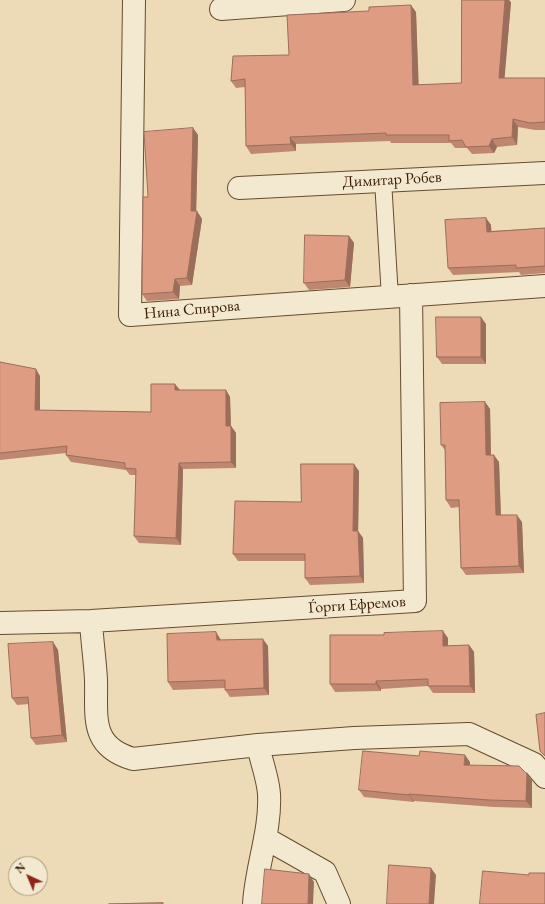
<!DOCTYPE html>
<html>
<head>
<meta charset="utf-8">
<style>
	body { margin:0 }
	#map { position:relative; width:545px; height:904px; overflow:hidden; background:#ecdbb6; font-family:"EB Garamond",serif }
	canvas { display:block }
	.north { position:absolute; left:8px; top:856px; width:40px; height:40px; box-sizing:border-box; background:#f3e8d0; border:1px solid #a9967e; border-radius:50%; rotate:316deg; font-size:11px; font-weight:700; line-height:16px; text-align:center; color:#391c03 }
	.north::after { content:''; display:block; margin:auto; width:14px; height:18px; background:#8f2418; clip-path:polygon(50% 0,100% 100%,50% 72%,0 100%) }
</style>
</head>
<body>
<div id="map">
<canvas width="545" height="904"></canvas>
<div class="north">N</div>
</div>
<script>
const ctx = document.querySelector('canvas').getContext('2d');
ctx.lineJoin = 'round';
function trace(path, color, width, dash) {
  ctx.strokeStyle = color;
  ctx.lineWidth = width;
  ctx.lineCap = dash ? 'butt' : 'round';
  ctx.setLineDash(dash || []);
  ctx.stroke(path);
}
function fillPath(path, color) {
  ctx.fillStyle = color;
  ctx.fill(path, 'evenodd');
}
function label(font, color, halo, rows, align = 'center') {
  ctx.font = font + ' "EB Garamond",serif';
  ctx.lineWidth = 3;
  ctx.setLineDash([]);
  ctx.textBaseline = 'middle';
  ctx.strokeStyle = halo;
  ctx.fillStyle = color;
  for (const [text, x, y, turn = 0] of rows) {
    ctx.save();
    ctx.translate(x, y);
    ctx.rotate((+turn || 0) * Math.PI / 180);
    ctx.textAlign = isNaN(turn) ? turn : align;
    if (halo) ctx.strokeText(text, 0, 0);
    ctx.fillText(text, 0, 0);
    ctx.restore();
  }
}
const service = new Path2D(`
	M383,180l7,118`);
const minor = new Path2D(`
	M134,0l-4,315 415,-29
	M221,9l123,-9
	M239,188l306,-15
	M91,621c1,20 4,39 5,59 1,36 -7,66 37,79l125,-14 96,-7 115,-4 65,30 11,13
	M0,623l91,-2 324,-20 -4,-306
	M265,838l60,34 14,32
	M254,904c2,-37 17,-73 15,-110 -1,-16 -8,-33 -11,-49`);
const wall = new Path2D(`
	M511,2l-7,76h41v52h-10l-17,-3 -1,18 -20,2 -3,6 -22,1 -5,-6h-12l-4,-5h-60l-1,-2 -94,3v7l-45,3 -5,-8 -1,-59 -9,1 -5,-7 58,-26 127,-43 2,73 43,-2z
	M193,128l5,7 -2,76 6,8 -10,66 -12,1 -1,13 -32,2 -5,-7 6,-97z
	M486,218l5,7v6l54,-3v45l-24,2 -2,-3 -66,3 -5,-7z
	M349,236l5,7 -4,44 -41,3 -5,-7z
	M486,324v40h-44l-5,-7z
	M0,362l40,14v34l111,2 29,-22h46l4,7 1,29 5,7v35l-53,1 -2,76 -42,-2 -5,-7 2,-61h-6l-4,-5 -55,-8 -5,-7v-2l-66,7z
	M485,402l5,7 1,46 8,7 2,53 21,7 2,51 -58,2 -5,-7 -2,-61 -8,1 -5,-8 -1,-50 -4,-5z
	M359,471l-1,60 5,7 1,45 -54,2 -5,-7v-17h-67l-5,-7 68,-52z
	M448,638v8l21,-1 5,7 1,41h-42l-5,-7 -47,3v2l-46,1 -5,-8z
	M221,640l47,6 1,49 -39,2 -5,-7v-2l-52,2 -5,-8z
	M53,642l5,8 9,92 -31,3 -5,-7 -2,-34 -12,1 -5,-7z
	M470,762v3l57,9 5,7v27l-38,-1 -80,-6v1l-50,-5 -5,-7z`);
const shadedWall = new Path2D(`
	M505,0h4l2,2 -7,83 -5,-7z
	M411,5l5,7 3,80 -6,-7z
	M513,119l5,8 -1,18 -5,-8z
	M193,128l5,7 -2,83 -5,-7z
	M290,137l6,7v7l-5,-7z
	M492,139l5,8 -3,6 -5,-7z
	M197,211l5,8 -10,66 -5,-7z
	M486,218l5,7 1,14 -5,-7z
	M349,236l5,7 -4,44 -5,-7z
	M175,279l5,7 -1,13 -6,-7z
	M481,317l5,7v40l-5,-7z
	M36,369l4,7v41l-5,-7z
	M175,384l5,6h-5z
	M226,390l4,7 1,36 -5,-7z
	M485,402l5,7 1,53 -5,-7z
	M231,426l5,7v35l-5,-6z
	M494,455l5,7 2,61 -5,-8z
	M179,463l4,6 -2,76 -5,-7z
	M354,464l5,7 -1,67 -5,-7z
	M517,515l5,7 2,51 -5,-7z
	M358,531l5,7 1,45 -4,-7z
	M443,631l5,7v15l-5,-7z
	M216,632l5,8 1,7 -5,-7z
	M263,639l5,7 1,49 -5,-7z
	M53,642l5,8 9,92 -5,-7z
	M469,645l5,7 1,41 -5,-7z
	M376,681l5,8v2l-5,-7z
	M465,755l5,7 -1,10 -5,-7z
	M527,774l5,7v27l-6,-7z
	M409,794l5,7v1l-5,-7z
	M431,868l5,7 -2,29h-5z
	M309,874l5,8 -1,22h-5z`);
const building = new Path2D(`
	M462,0h43l-6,78h46v44l-15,1 -17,-4 -1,18 -20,2 -3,7 -23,1 -4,-7 -13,1v-6h-63v-2l-96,4 1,7 -45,2 -1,-67 -14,2 2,-25 56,-1 -2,-40 82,-4v-4l42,-2 2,80 48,-2z
	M193,128l-2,83h6l-10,67 -12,1 -2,13 -31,2 1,-97h5l-4,-65z
	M486,218l1,14 58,-4v38l-29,2v-3l-68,3 -3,-48z
	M305,235l44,1 -4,44 -41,3z
	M436,317h45v40h-44z
	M0,362l36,7 -1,41 116,2v-28h24v6h51v36h5v36l-52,1 -3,75 -42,-2 2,-67 -11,-1v-5l-59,-8 1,-9 -67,7z
	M485,402l1,53h8l2,60h21l2,51 -58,2 -2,-68h-13l-1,-55h-4l-1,-42z
	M301,464h53l-1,67h5l2,45 -55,2v-24h-72l2,-53 66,1z
	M443,631v15l26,-1 1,41h-42v-7l-52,2v3h-46v-49h54v-2z
	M216,632l1,8 46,-1 1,49 -39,2v-10l-57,2 -1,-48z
	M53,642l9,93 -31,3 -3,-41 -16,1 -4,-54z
	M545,713v43l-5,-5 -4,-36z
	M363,751l56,5 1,-5 45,4 -1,10 55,1 8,8 -1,27 -37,-1 -80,-6v1l-50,-5z
	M389,865l42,3 -2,36h-42z
	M265,869l44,5 -1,30h-46z
	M483,871l46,4v-2h16v31h-65z
	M163,903v1h-54z`);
const streetNames = [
	["Димитар Робев",392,180,-3],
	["Нина Спирова",192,310,-5],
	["Ѓорги Ефремов",357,605,-4]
];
trace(service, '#664c30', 18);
trace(minor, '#664c30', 24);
trace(service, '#f3e8d0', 16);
trace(minor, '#f3e8d0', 22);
fillPath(wall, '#bf8670');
fillPath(shadedWall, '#9b6d5b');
fillPath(building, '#de9c82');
trace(building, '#9b6d5b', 1);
label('16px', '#391c03', '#f3e8d0', streetNames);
</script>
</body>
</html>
